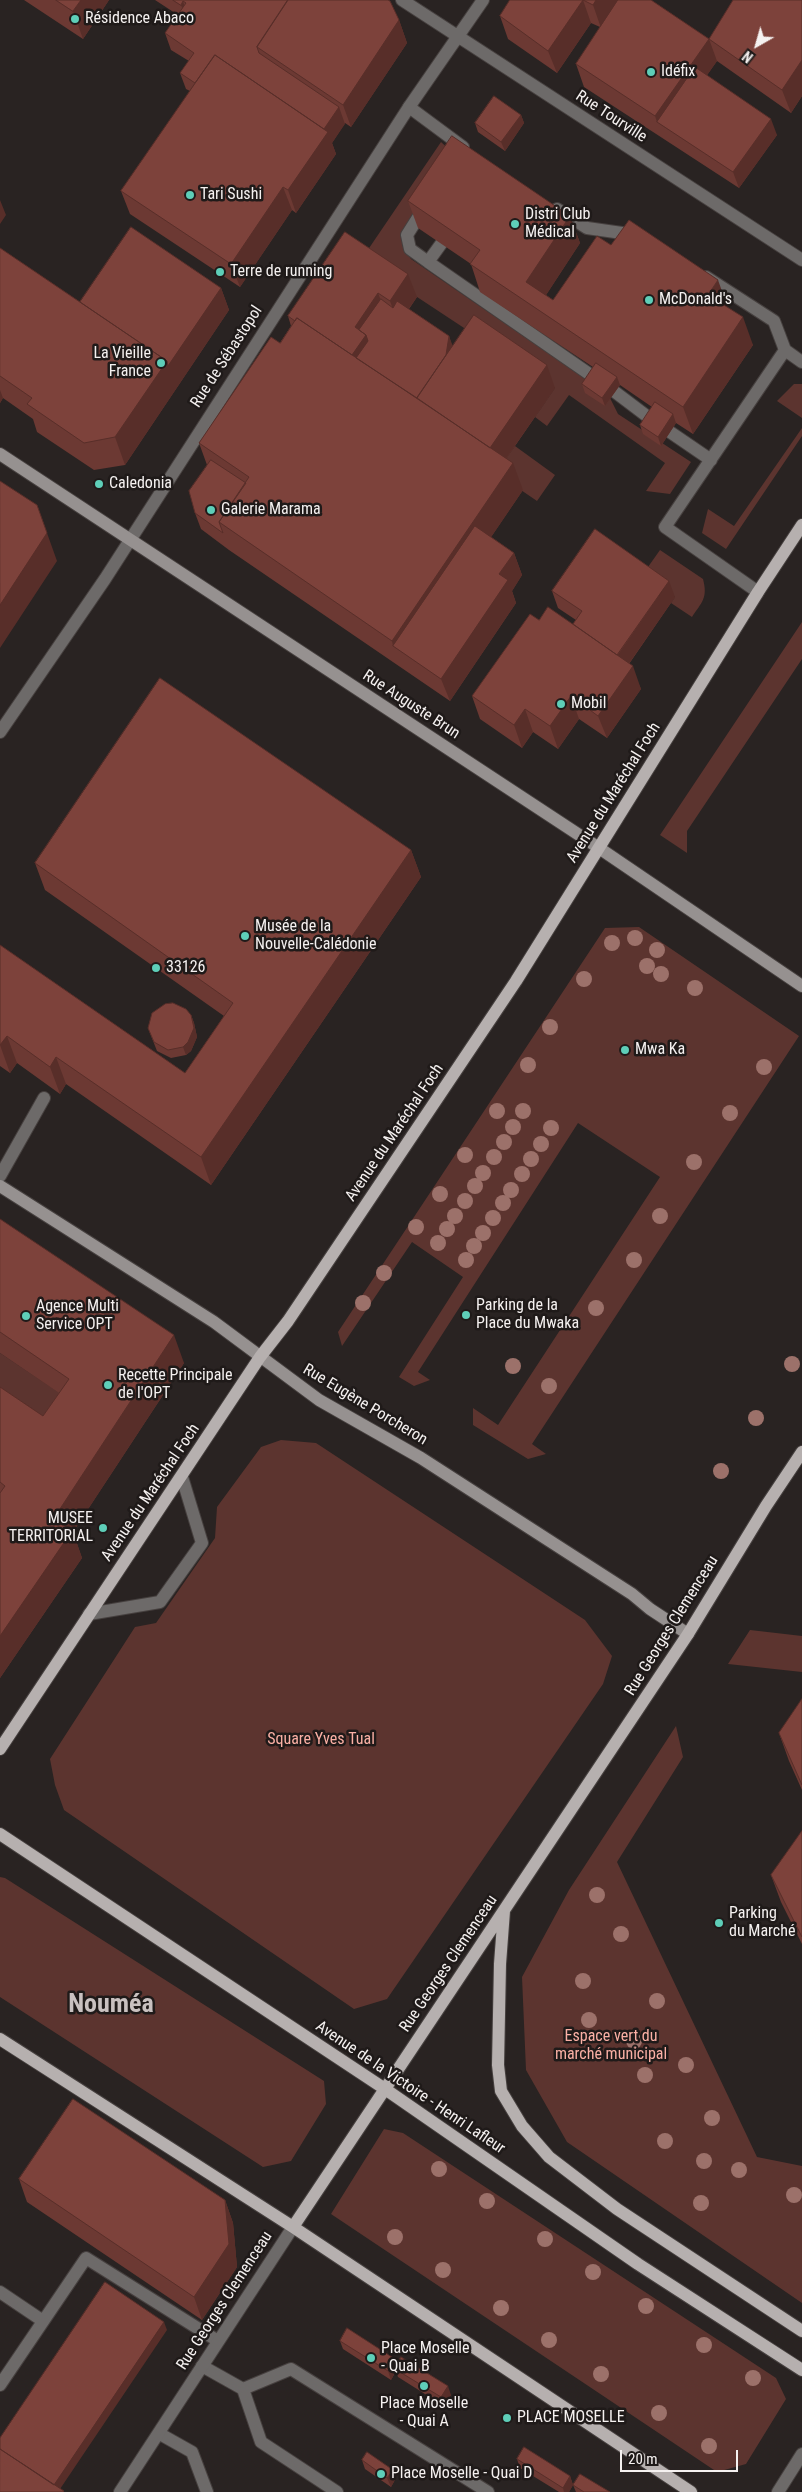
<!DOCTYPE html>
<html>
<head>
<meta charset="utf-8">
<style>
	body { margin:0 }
	#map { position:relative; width:802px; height:2492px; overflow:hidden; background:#292322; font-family:"Roboto Condensed",sans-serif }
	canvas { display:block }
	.north { position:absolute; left:732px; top:20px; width:50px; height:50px; -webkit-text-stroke:4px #1f1a19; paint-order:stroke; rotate:218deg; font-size:14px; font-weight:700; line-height:20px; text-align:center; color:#f5f1f0 }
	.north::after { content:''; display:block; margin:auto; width:18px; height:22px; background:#f5f1f0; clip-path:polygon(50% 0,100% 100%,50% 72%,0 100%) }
	.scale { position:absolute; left:620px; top:2450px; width:118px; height:22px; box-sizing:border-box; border:2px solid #f5f1f0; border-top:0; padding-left:6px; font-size:15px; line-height:18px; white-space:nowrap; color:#f5f1f0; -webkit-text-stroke:4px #1f1a19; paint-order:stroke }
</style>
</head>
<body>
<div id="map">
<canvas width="802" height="2492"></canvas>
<div class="north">N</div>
<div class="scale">20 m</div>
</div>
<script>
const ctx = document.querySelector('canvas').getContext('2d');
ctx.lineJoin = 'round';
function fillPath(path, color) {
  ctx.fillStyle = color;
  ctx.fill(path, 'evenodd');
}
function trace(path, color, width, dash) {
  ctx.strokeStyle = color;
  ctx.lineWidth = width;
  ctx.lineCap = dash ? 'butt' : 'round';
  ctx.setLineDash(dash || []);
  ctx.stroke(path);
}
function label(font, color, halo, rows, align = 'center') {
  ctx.font = font + ' "Roboto Condensed",sans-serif';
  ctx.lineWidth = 5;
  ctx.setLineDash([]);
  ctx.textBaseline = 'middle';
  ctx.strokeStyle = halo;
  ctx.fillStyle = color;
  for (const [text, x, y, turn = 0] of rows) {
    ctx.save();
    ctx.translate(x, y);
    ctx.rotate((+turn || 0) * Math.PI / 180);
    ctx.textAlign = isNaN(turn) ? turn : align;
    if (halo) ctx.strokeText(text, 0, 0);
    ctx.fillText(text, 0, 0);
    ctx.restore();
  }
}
const green = new Path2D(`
	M441,142l12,11 -47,73 -4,19 9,14 197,135 10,20 73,48 -21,32 -24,-3 19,-28 -96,-68 -22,31 -12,-9 20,-29 -194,-128z
	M794,384h8v34l-25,-17z
	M802,428v8l-76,113 -24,-16 6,-24 26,17z
	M515,446l40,29 -18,26 -41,-28z
	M660,550l43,29c5,19 -1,23 -11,38l-21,-14 4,-6 -32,-23z
	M802,622v37l-115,172v22l-27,-18z
	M639,927l160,109 -267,408 14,10 -18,5 -55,-34v-17l25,17 162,-248 -82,-54 -160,249 12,8 -16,6 -15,-9 64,-100 -51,-35 -70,104 -4,-14 267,-404z
	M0,1353l79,53 -26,37 -53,-35z
	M281,1440l35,3 269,177 27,36 -9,28 -216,315 -33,10 -290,-199 -9,-25 -5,-26 85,-132 21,-4 59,-85 2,-31 44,-60z
	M750,1630l52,6v36l-74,-8z
	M676,1726l7,31 -66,105 140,295 45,9v137l-235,-161 -41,-72 -4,-93 47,-87z
	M0,1877l5,1 319,203 2,23 -35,57 -28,6 -263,-170z
	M384,2129l19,4 373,245 10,21 -40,65 -29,8 -386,-258z`);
const lane = new Path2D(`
	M409,107l54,40
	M424,208l-17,27 3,14 18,13
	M557,209l30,19 49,7
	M441,244l-13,18 167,116
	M706,277l68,44 11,29 17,12
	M615,392l37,28
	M670,432l41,28
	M758,592l-93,-65 120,-177
	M0,1176l44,-78
	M89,1614l71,-12 42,-59 -20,-66
	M0,2292l43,29
	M202,2366l41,23 18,53 76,50
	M0,2385l86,-127 132,83
	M243,2389l48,-20 197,123
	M160,2434l32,18 15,40`);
const street = new Path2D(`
	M402,0l400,260
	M0,732l105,-153 304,-472 74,-107
	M120,2492l173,-265
	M778,2492l24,-38`);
const secondary = new Path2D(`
	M0,454l599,394 203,138
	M0,1186l214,136 105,78 102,58 211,136 18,15 38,25`);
const primary = new Path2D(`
	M0,1749l260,-392 28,-36 228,-340 242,-389 44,-67
	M0,1834l385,255 253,175 164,106
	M504,1911l-4,53 -2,101 3,26 21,35 27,31 68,52 185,122
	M0,2039l293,188 398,265
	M293,2227l395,-593 78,-128 36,-54`);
const trees = [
	[635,938],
	[612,943],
	[657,950],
	[647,966],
	[661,974],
	[584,979],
	[695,988],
	[550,1027],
	[528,1065],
	[764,1067],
	[497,1111],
	[523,1111],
	[730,1113],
	[513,1127],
	[551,1128],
	[504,1142],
	[541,1144],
	[465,1155],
	[494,1157],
	[531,1159],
	[694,1162],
	[483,1173],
	[522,1174],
	[475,1186],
	[511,1190],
	[440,1194],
	[465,1201],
	[503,1203],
	[455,1216],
	[660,1216],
	[493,1218],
	[416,1227],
	[447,1229],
	[483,1233],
	[438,1243],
	[474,1246],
	[466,1260],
	[634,1260],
	[384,1273],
	[363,1303],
	[596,1308],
	[792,1364],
	[513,1366],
	[549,1386],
	[756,1418],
	[721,1471],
	[597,1895],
	[621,1934],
	[583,1981],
	[657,2001],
	[589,2020],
	[634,2041],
	[686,2065],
	[645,2075],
	[712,2118],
	[665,2141],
	[704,2161],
	[439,2169],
	[739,2170],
	[794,2195],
	[487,2201],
	[701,2203],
	[395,2237],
	[545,2239],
	[443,2270],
	[593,2272],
	[646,2306],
	[501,2308],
	[549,2340],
	[704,2345],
	[601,2374],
	[753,2378],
	[659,2413],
	[709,2446]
];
const wall = new Path2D(`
	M24,0h85l-26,39z
	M155,0h233l11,20 8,23 -56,84 -6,-4 -13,20 4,11 -40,59 -4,-3 -52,77 -110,-73 -9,-23 69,-100 -4,-2 -6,-16 9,-12 -18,-11 -6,-17 13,-18z
	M510,0h141l58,39 93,-39v96l-11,17 -74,-52 -10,14 70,60 -38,53 -155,-101 -8,-23 24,-37 -9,-4 -34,50 -49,-34 -8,-23z
	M521,115l3,8 -19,28 -27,-19 -3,-9z
	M408,201l162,15 10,27 -34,52 7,5 58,-55 117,63 25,37 -60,89 -17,-11 -15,23 -18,-12 -3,-9 12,-18 -32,-22 -15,21 -20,-13 -3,-9 11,-17 -113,-75 -9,-28 -53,-36z
	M345,232l72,65 -8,12 40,27 3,10 103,42 -49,71 17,31 -32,47 23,16 8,22 -10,16 4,12 -66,98 -221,-151 -28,-21 -6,-16 12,-48 -8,-22 81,-100 11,-17 -3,-10z
	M0,248l80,54 141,-14 8,22 -104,155 -31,5 -57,-38 -4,-13 -30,-21 -3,5z
	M552,591l123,6 -46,67 12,25 -34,49 -28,-19 -21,30 -25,-17 -11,16 -42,-29 -8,-23 67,-76 34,4 3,-4 -18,-12z
	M411,850l10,27 -210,308 -145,-101 -6,10 -43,-31 -7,10 -10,-7v-121l185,128 39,-57 -179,-126 -10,-27z
	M191,1015l3,8 3,14 -6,14 -5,4 -15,3 -14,-7 -9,-23z
	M0,1219l184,144 -111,169 9,26 -82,120v-291l43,29 16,-23 -59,-40z
	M802,1699v91l-13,-29 -10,-28z
	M802,1831v113l-21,-42 -10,-27z
	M19,2179l206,21 8,23 4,44 -35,53 -175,-118z
	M340,2341l55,18 2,6 54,30 -7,11 -46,-29 -2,-6 -5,9 -48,-31z
	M517,2459l53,17 3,9 -4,7h-10l-39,-24z
	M362,2460l31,10 3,8 -5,9 -26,-18z
	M573,2485l37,7h-34z`);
const shadedWall = new Path2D(`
	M81,0h28l-26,39 -10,-28z
	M583,0l8,23 -34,50 -9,-22z
	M596,0h25l-20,28 -8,-23z
	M183,1l5,17 -1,3 -6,-16z
	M399,20l8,23 -56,84 -8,-22z
	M709,39l8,22 -48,69 -12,-8 -2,-6z
	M802,60v36l-11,17 -9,-23z
	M339,107l6,17 -13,19 4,11 -40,59 -8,-23 34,-58z
	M521,115l3,8 -19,28 -4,-9z
	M771,119l6,16 -38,53 -6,-16z
	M283,187l9,23 -52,77 -9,-23z
	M0,200l6,15 -6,9z
	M570,216l10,27 -43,66 -11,-27z
	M408,274l9,23 -19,27 -8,-23z
	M718,280l10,28 -20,-13z
	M221,288l8,22 -104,155 -10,-28 52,-76z
	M378,293l9,23 -13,42 -25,-1 6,-30z
	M743,317l10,28 -60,89 -10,-27z
	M449,336l6,16 -24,60z
	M547,365l8,23 -59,85 -8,-23z
	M617,377l3,8 -15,21 -3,-8z
	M0,390l3,8 -3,5z
	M673,414l3,9 -15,23 -3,-9z
	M513,463l10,27 -113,167 -17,-11 -1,-5z
	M37,505l20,56 -57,87v-43z
	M514,553l8,22 -10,16 4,12 -66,98 -9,-22 58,-105z
	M669,581l6,16 -54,78 -6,-16z
	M633,666l8,23 -34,49 -9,-22z
	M571,696l8,23 -21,30 -8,-23z
	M525,709l8,23 -11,16 -8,-23z
	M411,850l10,27 -210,308 -10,-28z
	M191,1015l3,8 3,14 -6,14 -5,4 -3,-8z
	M7,1036l10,27 -7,10 -10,-28z
	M56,1057l10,27 -6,10 -10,-27z
	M174,1335l10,28 -111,169 9,26 -82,120v-42l54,-118z
	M225,2200l8,23 4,44 -35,53 -8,-23z
	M164,2322l3,8 -109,162h-9z
	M395,2359l3,9 -3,1 1,2 -5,9 -3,-9z
	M448,2386l3,9 -7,11 -3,-9z
	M393,2470l3,8 -5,9 -4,-9z
	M570,2476l3,9 -4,7h-5l-1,-4z`);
const building = new Path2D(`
	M56,0h25l-8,11z
	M173,0h115l-31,47 2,6 80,54 -15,22 -109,-74 -20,28 -15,-10 14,-20 -29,-20 21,-30 -3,-2 -2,4z
	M288,0h100l2,1 9,19 -56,85 -86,-58z
	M510,0h86l-3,5 -10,-5 -35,51 -48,-35z
	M618,0h33l58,39 24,-39h69v60l-20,30 -73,-51 -54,77 -79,-52z
	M215,55l113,77 -40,58 -5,-3 -52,77 -110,-73z
	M695,67l76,52 -38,53 -76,-50z
	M494,96l27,19 -20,27 -26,-19z
	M452,136l118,80 -44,66 27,18 44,-64 14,9 18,-25 89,60 -10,15 35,22 -60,90 -213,-143 10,-14 -72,-49z
	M131,227l90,61 -53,78 -1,-5 -87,-59z
	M345,232l63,42 -18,27 -12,-8 -23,34 11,8 -14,20 -55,-37 -2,3 -7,-5z
	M0,248l167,113 -52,76 -31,6 -57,-39 5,-6 -32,-22z
	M381,299l12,9 4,-7 52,35 -3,19 -29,43 -61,-40 12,-17 -2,-6 -7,-5z
	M474,315l73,50 -57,83 -73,-50z
	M297,318l216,145 -121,178 -173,-119 30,-45 -50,-34 72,-106 9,6z
	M596,363l21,14 -15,21 -20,-14z
	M655,402l18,12 -15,23 -18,-12z
	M211,460l35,23 -27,39 4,11 -28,-20 -6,-22z
	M0,481l37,24 10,28 -47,72z
	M475,526l39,27 -15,21 9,6 -67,99 -48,-33z
	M595,529l74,52 -52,74 -44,-31 9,-13 -30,-20z
	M548,607l85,59 -35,50 -27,-20 -21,30 -25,-17 -11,16 -42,-29 58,-82 9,6z
	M160,678l251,172 -210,307 -145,-100 -6,10 -43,-31 -7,9v-100l185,128 48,-70 -198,-140z
	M173,1003l13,6 5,6 3,13 -6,14 -5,5 -15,3 -14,-8 -6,-14 4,-15 13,-9z
	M0,1219l174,116 -120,183 18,13 -72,105v-143l5,-7 -5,-4v-95l43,29 26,-37 -69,-47z
	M802,1699v86l-23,-52z
	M802,1831v106l-31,-62z
	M73,2099l152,101 4,44 -35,53 -175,-118z
	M105,2282l59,40 -110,163 -54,-36v-11z
	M347,2328l48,31 -7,12 -48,-30z
	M401,2357l47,29 -7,11 -46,-28z
	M524,2447l46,29 -7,12 -46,-29z
	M0,2449l64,42 -1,1h-63z
	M367,2452l26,18 -6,8 -25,-18z
	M580,2474l30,18h-26l-11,-7z`);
const markers = [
	[75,19,5,"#5eceb8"],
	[651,72,5,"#5eceb8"],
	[190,195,5,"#5eceb8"],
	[515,224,5,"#5eceb8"],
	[220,272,5,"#5eceb8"],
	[649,300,5,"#5eceb8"],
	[161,363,5,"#5eceb8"],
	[99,484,5,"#5eceb8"],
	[211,510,5,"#5eceb8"],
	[561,704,5,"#5eceb8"],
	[245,936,5,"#5eceb8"],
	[156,968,5,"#5eceb8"],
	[625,1050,5,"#5eceb8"],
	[466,1315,5,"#5eceb8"],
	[26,1316,5,"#5eceb8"],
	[108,1385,5,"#5eceb8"],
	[103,1528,5,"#5eceb8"],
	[719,1923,5,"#5eceb8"],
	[371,2358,5,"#5eceb8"],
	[424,2386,5,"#5eceb8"],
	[507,2418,5,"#5eceb8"],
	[381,2474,5,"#5eceb8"]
];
const poiNames = [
	["Résidence Abaco",85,19],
	["Idéfix",661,72],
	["Tari Sushi",200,195],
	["Distri Club",525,215],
	["Médical",525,233],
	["Terre de running",230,272],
	["McDonald's",659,300],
	["La Vieille",151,354,"right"],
	["France",151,372,"right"],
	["Caledonia",109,484],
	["Galerie Marama",221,510],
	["Mobil",571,704],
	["Musée de la",255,927],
	["Nouvelle-Calédonie",255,945],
	["33126",166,968],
	["Mwa Ka",635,1050],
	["Parking de la",476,1306],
	["Place du Mwaka",476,1324],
	["Agence Multi",36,1307],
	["Service OPT",36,1325],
	["Recette Principale",118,1376],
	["de l'OPT",118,1394],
	["MUSEE",93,1519,"right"],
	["TERRITORIAL",93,1537,"right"],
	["Parking",729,1914],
	["du Marché",729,1932],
	["Place Moselle",381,2349],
	["- Quai B",381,2367],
	["Place Moselle",424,2404,"center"],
	["- Quai A",424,2422,"center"],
	["PLACE MOSELLE",517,2418],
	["Place Moselle - Quai D",391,2474]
];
const streetNames = [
	["Rue Tourville",611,117,33],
	["Rue de Sébastopol",227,357,-57],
	["Rue Auguste Brun",411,705,33],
	["Avenue du Maréchal Foch",614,793,-58],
	["Avenue du Maréchal Foch",395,1133,-56],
	["Rue Eugène Porcheron",365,1405,31],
	["Avenue du Maréchal Foch",151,1493,-56],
	["Rue Georges Clemenceau",672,1626,-58],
	["Rue Georges Clemenceau",449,1964,-56],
	["Avenue de la Victoire - Henri Lafleur",410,2088,34],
	["Rue Georges Clemenceau",225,2301,-57]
];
const parkNames = [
	["Square Yves Tual",321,1740],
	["Espace vert du",611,2037],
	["marché municipal",611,2055]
];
const townNames = [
	["Nouméa",111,2005]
];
fillPath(green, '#5c342f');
trace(lane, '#46403f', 14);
trace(street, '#46403f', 14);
trace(secondary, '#46403f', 14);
trace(primary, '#46403f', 14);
trace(lane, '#6d6a69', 12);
trace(street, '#6d6a69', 12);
trace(secondary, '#969190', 12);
trace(primary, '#b6b0af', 12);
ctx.fillStyle = '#9c716a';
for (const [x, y] of trees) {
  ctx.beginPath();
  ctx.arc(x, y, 8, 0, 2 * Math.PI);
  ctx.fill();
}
fillPath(wall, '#6c3933');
fillPath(shadedWall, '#582e29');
fillPath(building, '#7d423b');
trace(building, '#582e29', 1);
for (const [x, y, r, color] of markers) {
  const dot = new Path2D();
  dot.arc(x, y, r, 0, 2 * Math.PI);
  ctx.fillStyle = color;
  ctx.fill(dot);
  trace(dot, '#1f1a19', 2);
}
label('16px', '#f5f1f0', '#1f1a19', poiNames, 'left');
label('16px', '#f5f1f0', '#1f1a19', streetNames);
label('16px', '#fbb0a5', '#1f1a19', parkNames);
label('bold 26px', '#c9c1c0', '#1f1a19', townNames);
</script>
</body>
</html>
